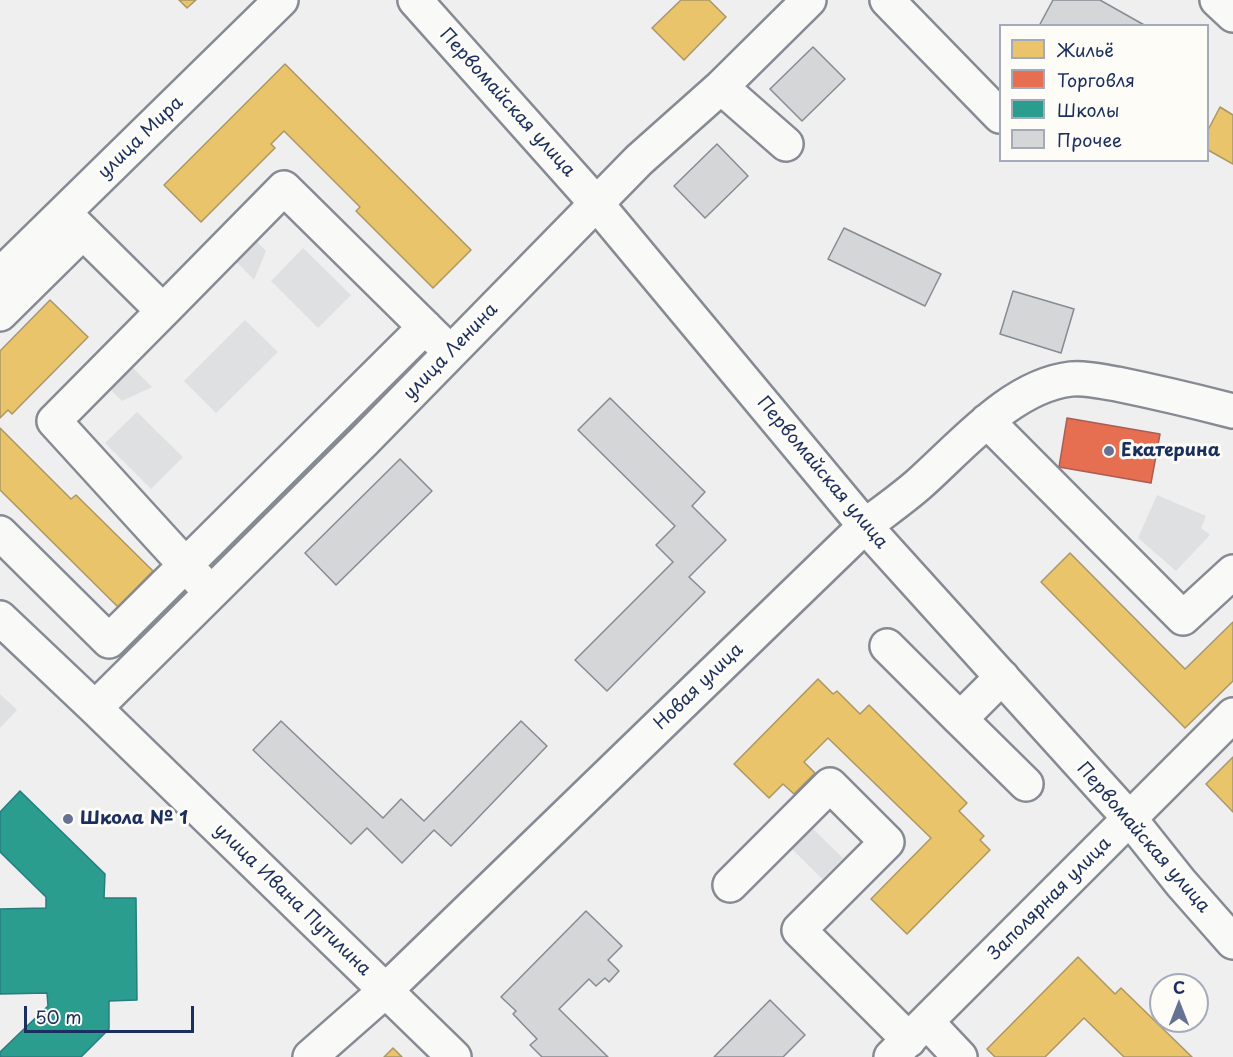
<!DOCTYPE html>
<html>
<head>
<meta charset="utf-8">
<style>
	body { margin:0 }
	#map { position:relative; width:1233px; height:1057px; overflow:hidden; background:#efefef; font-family:"Playpen Sans",sans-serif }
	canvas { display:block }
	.legend { position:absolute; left:999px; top:24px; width:210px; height:138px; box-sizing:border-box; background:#fdfcf7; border:2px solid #a3aaba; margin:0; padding:8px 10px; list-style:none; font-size:18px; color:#1b2f5e }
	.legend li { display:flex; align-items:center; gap:12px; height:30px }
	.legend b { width:30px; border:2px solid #a3aaba }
	.north { position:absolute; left:1149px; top:973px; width:60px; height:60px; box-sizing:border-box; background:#fdfcf7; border:2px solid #a3aaba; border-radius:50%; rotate:0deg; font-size:16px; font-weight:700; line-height:24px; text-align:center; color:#1b2f5e }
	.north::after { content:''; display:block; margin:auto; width:21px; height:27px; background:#657291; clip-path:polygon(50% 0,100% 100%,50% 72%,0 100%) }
	.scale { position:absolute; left:24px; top:1006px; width:170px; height:27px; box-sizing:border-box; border:3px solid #1b2f5e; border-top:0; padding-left:8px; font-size:18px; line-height:21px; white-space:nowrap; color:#1b2f5e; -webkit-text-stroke:4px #fdfcf7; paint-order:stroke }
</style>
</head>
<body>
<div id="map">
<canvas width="1233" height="1057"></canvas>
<ul class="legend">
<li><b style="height:16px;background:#e9c46a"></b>Жильё</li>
<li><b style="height:16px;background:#e76f51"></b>Торговля</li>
<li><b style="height:16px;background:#2a9d8f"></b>Школы</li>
<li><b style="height:16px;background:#d5d6d8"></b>Прочее</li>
</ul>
<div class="north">С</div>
<div class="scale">50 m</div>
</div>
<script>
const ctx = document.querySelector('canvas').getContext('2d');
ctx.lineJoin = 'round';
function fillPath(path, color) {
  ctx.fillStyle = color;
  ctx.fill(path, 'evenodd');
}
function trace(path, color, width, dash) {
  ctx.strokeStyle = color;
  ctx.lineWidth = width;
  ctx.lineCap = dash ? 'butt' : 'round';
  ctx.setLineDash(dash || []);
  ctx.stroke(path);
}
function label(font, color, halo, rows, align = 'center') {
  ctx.font = font + ' "Playpen Sans",sans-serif';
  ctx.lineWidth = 6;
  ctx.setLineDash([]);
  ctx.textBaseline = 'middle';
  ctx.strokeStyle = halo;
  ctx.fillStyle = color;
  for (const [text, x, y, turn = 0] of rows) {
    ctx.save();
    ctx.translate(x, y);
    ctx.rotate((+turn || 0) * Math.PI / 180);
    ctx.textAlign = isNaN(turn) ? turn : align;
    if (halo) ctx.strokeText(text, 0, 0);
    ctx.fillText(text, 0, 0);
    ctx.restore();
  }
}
const green = new Path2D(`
	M251,235l15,16 -12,29 -24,-25z
	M303,248l48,47 -33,33 -47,-47z
	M245,320l33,32 -62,61 -32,-32z
	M127,362l25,25 -30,14 -16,-16z
	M137,412l46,45 -32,32 -46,-46z
	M1157,495l49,21 -5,12 9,7 -34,36 -38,-33z
	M0,694l17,16 -17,18z
	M811,827l32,31 -21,21 -31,-31z`);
const homes = new Path2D(`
	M179,0h17l-9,8z
	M681,0h28l17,17 -42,43 -32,-32z
	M285,64l186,186 -38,38 -77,-77 4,-4 -76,-76 -13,13 4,4 -74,74 -37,-37z
	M1220,107l13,8v49l-25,-14v-20z
	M50,300l38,37 -76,77 -4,-4 -8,8v-67z
	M0,428l71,71 5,-4 77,76 -35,36 -118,-117z
	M1070,553l115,116 48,-47v59l-48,47 -144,-146z
	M818,679l15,15 4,-3 23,23 9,-9 98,98 -8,8 25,25 -4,4 10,10 -83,84 -36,-35 60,-61 -103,-100 -24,24 11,11 -21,21 -11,-10 -14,14 -35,-34z
	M1233,757v55l-27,-28z
	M1078,957l37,37 6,-6 71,69h-68l-40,-39 -39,39h-50l-8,-8z
	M393,1048l9,9h-18z`);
const shops = new Path2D(`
	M1067,418l93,16 -9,49 -92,-16z`);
const schools = new Path2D(`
	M20,791l85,83 -1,24h32l1,102 -28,1v28l-28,28h-81v-5l48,-46 -1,-13 -47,1v-85l46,-1v-11l-46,-45v-40z`);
const building = new Path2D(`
	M1053,0h47l46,26h-107z
	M813,47l32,32 -43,42 -32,-32z
	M717,144l31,32 -43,42 -31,-32z
	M844,228l97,46 -16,32 -97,-47z
	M1013,291l61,18 -13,44 -61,-19z
	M610,398l95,94 -13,14 34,34 -37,37 16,15 -98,99 -32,-31 98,-98 -17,-17 19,-19 -97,-96z
	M400,459l32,32 -96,94 -31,-32z
	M281,721l102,97 18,-19 23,22 97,-100 26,25 -96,100 -17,-16 -32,33 -35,-35 -16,16 -98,-94z
	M586,911l36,35 -14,14 11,11 -10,11 -4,-4 -9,8 -7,-7 -30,30 49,48h-66l-12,-12 7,-6 -24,-25 3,-3 -15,-14z
	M770,1000l35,35 -22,22h-69z`);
const minor = new Path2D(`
	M887,0l113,116
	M1217,0l16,15
	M721,87l65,57
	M64,213l99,98 121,-123 157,155
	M0,275l281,-275
	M163,311l-109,110 147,161
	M0,314l83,-82
	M987,421l196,197 50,-46
	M0,533l109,108 316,-314
	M0,618l95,90 359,349
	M887,646l73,73 42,-42
	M95,708l269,-267 275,-281 82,-73 88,-87
	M960,719l66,65
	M730,885l100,-100 57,57 -88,88 110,110
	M927,1022l33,35
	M310,1057l75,-66 480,-465c18,-14 37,-27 54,-42 43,-38 92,-98 152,-105 15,-2 32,3 46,5 39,8 77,17 116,27
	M891,1057l342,-342`);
const major = new Path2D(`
	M415,0l181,203 269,323 265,293 51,64 52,59`);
const markers = [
	[1109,451,6,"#657291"],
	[68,819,6,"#657291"]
];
const streetNames = [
	["Первомайская улица",507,103,48],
	["улица Мира",141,138,-44],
	["улица Ленина",451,352,-46],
	["Первомайская улица",822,473,50],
	["Новая улица",699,687,-44],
	["Первомайская улица",1143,838,49],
	["Заполярная улица",1050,899,-45],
	["улица Ивана Путилина",292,900,44]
];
const poiNames = [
	["Екатерина",1121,451],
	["Школа № 1",80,819]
];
fillPath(green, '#dee0e2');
fillPath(homes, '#e9c46a');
trace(homes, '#ab9766', 1.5);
fillPath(shops, '#e76f51');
trace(shops, '#aa5c55', 1.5);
fillPath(schools, '#2a9d8f');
trace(schools, '#267c80', 1.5);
fillPath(building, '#d5d6d8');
trace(building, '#868a93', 1.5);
trace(minor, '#868a93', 38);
trace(major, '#868a93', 38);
trace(minor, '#f9f9f8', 33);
trace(major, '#f9f9f8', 33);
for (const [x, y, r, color] of markers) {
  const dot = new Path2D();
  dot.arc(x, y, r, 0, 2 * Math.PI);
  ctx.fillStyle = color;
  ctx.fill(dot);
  trace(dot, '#fdfcf7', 2);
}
label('18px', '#1b2f5e', '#fdfcf7', streetNames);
label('bold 18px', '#1b2f5e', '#fdfcf7', poiNames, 'left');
</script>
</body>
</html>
